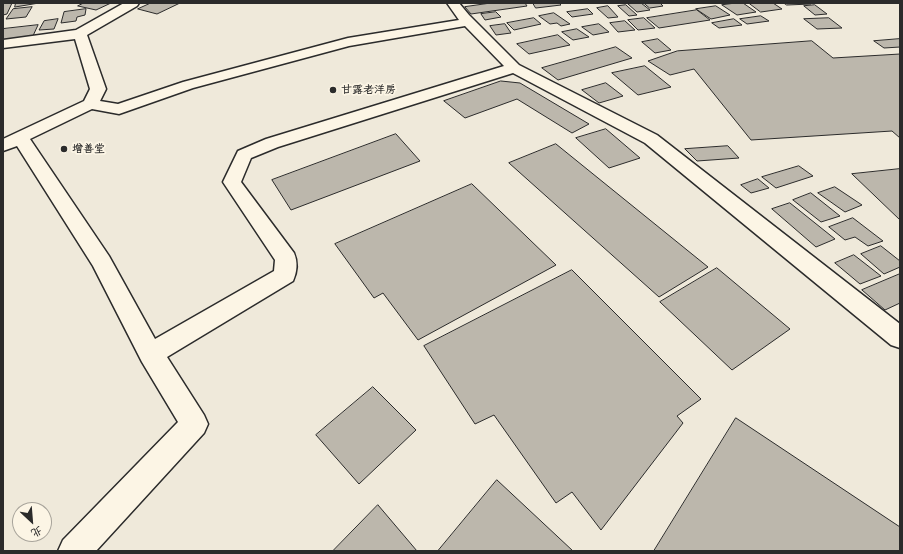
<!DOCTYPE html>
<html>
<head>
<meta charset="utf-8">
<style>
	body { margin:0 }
	#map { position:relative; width:903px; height:554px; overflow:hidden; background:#efe9da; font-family:Mali,"LXGW WenKai TC",sans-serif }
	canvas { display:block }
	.frame { position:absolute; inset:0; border:4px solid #2b2b2b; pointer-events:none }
	.north { position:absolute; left:12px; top:502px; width:40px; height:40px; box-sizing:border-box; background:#fcf5e5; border:1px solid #a8a49b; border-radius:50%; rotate:154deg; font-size:11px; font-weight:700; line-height:16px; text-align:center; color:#2b2b2b }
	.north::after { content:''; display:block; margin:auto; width:14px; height:18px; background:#2b2b2b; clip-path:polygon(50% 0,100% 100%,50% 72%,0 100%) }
</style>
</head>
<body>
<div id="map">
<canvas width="903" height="554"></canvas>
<div class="frame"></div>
<div class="north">北</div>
</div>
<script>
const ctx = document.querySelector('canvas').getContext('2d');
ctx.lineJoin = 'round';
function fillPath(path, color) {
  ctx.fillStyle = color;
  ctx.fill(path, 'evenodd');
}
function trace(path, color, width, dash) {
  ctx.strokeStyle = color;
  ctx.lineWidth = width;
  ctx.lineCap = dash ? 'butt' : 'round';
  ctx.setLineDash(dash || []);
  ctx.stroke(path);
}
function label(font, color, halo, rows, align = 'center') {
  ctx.font = font + ' Mali,"LXGW WenKai TC",sans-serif';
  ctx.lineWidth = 3.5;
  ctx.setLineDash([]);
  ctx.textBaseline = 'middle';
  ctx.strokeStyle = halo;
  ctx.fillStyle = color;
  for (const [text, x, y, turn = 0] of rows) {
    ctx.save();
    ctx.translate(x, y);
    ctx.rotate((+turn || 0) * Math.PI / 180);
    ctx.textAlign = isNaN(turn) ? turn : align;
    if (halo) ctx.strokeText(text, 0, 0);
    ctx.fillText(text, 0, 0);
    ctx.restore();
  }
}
const building = new Path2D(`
	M12,3l-5,11 -4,1v-11z
	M16,3h23l-24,4z
	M84,3h27l-15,7 -18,-4z
	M151,3h29l-23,11 -19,-5z
	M491,3h34l2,3 -56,8 -6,-7z
	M533,3h26l2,2 -25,3z
	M641,3l9,7 -13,2 -9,-8z
	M644,3h16l3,3 -13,2z
	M736,3h7l13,9 -19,3 -15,-10z
	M749,3h24l9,6 -21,3z
	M784,3h26l1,1 -24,1z
	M626,5l11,10 -8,1 -11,-10z
	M815,5l12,9 -12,1 -11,-9z
	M608,6l10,11 -10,1 -11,-10z
	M716,6l14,9 -19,4 -15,-10z
	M32,7l-6,10 -20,2 7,-10z
	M86,9l-1,6 -8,2 -1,4 -15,2 3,-11z
	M588,9l5,5 -21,3 -5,-5z
	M697,10l13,10 -51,8 -12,-10z
	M496,12l5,5 -16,3 -4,-6z
	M554,13l16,11 -9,2 -4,-3 -7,1 -11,-8z
	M761,16l8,5 -22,3 -7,-5z
	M534,18l7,6 -27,6 -7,-7z
	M644,18l11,10 -17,2 -10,-10z
	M829,18l13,10 -25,1 -13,-10z
	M58,19l-4,10 -15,1 5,-9z
	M734,19l8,6 -23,3 -7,-5z
	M625,21l10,9 -17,2 -8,-9z
	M505,24l6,9 -15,2 -6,-9z
	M599,24l10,8 -16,3 -11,-8z
	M38,25l-6,13 -29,3v-12z
	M577,29l12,8 -16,3 -11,-8z
	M558,35l12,10 -41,9 -12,-10z
	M658,39l13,11 -16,3 -13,-11z
	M900,39v8l-16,1 -10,-7z
	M812,41l21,17 67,-4v84l-8,-7 -141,9 -57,-71 -24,6 -22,-14 29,-10z
	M616,47l16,11 -74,22 -16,-12z
	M645,66l26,21 -33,8 -26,-22z
	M501,81l19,2 69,41 -17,9 -55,-34 -52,19 -21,-17z
	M606,83l17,13 -24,7 -17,-13z
	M606,129l34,29 -31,10 -33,-30z
	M396,134l24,27 -129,49 -19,-30z
	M556,144l152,123 -49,30 -150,-134z
	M728,146l11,12 -42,3 -12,-12z
	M799,166l14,10 -37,12 -14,-11z
	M900,169v51l-48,-46z
	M758,179l11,9 -18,5 -10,-8z
	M472,184l84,81 -138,75 -35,-47 -9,5 -39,-54z
	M835,187l27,18 -17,7 -27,-19z
	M811,193l29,23 -19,6 -28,-22z
	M790,203l45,36 -19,8 -44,-38z
	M853,218l30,23 -15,5 -13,-9 -10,3 -16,-13z
	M881,246l19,15v6l-16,7 -23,-20z
	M854,255l27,21 -21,8 -25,-21z
	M717,268l73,61 -58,41 -72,-68z
	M572,270l129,129 -24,17 6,7 -82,107 -29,-38 -16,11 -62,-88 -19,9 -51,-78z
	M900,274v29l-15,7 -23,-20z
	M373,387l43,43 -57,54 -43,-49z
	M736,418l164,109v24h-246z
	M497,480l76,71h-135z
	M378,505l39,46h-84z`);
const minor = new Path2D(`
	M124,3h15l-2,3 -50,29 19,54 -6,12 18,3 65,-22 165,-44 111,-18 -12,-17h12l10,12 50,50 138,70 243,189v24l-9,-3 -246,-202 -132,-70 -235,74 -27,11 -10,24 53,71c4,9 3,19 -1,28l-126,76 37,58 4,9 -4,9 -108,118h-38l5,-11 115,-118 -36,-60 -49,-96 -76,-120 -14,5v-12l81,-38 6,-12 -15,-50 -72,9v-8l73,-10zM465,26l39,40 -238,73 -28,12 -15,31 52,78 -1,11 -119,68 -46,-83 -79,-117 62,-30 27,5 74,-26 156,-42z`);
const markers = [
	[333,90,4,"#2b2b2b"],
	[64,149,4,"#2b2b2b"]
];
const farPoinames = [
	["甘露老洋房",341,90],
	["增善堂",72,149]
];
fillPath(building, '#bcb7ac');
trace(building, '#2b2b2b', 1);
trace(minor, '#2b2b2b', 3);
fillPath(minor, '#fcf5e5');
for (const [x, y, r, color] of markers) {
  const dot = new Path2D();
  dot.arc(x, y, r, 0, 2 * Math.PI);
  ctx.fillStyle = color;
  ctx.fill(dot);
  trace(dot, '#fcf5e5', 1.5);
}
label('bold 11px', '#2b2b2b', '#fcf5e5', farPoinames, 'left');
</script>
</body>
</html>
